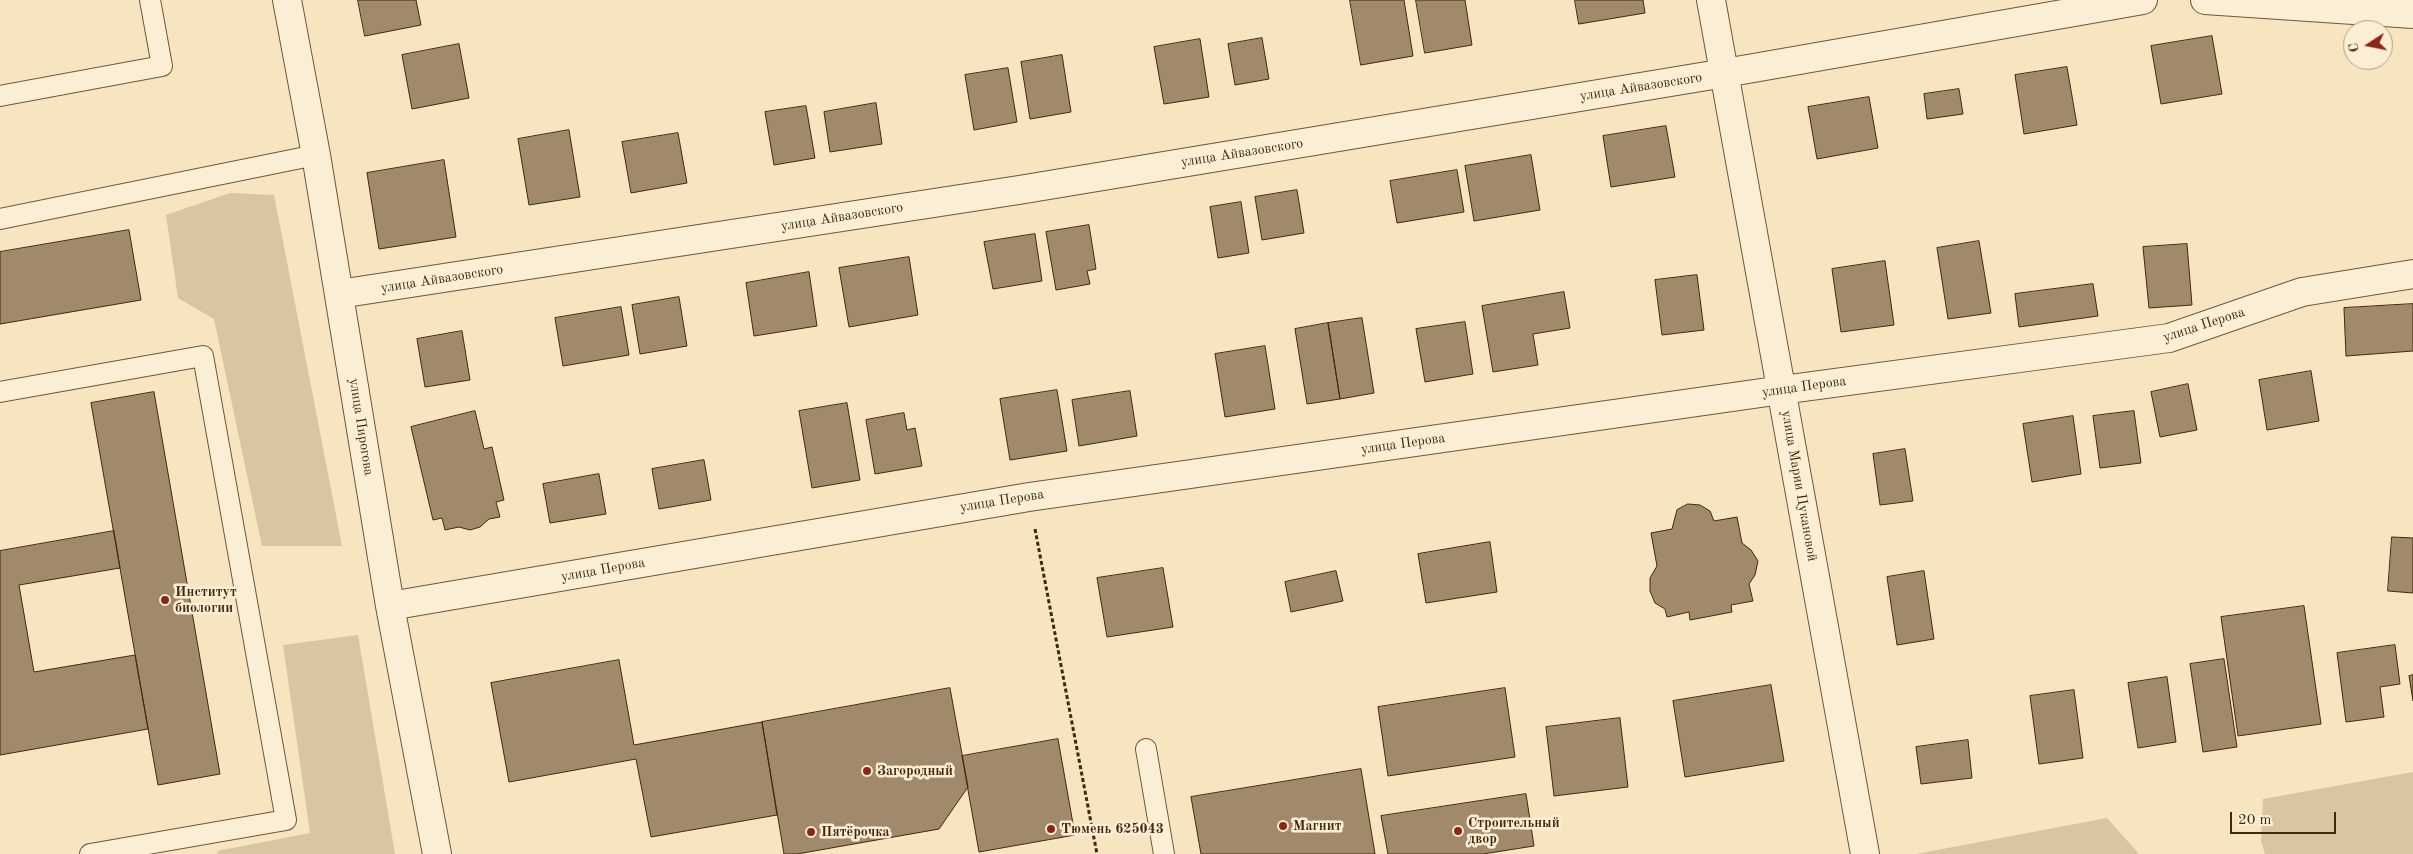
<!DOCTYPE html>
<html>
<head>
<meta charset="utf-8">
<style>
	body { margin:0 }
	#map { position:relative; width:2413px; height:854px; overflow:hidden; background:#f7e5bf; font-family:"Old Standard TT",serif }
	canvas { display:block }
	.north { position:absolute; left:2343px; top:20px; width:50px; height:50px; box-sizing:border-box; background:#faeed5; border:1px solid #b19f86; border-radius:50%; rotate:259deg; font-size:14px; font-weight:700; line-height:20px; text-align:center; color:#43280f }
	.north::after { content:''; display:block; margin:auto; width:18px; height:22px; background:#8f2418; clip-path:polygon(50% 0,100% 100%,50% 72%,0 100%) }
	.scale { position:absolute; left:2230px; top:812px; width:106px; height:22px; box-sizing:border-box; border:2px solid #43280f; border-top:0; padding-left:6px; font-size:15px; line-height:18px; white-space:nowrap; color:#43280f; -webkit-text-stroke:4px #faeed5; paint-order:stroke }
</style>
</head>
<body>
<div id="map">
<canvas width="2413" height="854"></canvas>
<div class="north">С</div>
<div class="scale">20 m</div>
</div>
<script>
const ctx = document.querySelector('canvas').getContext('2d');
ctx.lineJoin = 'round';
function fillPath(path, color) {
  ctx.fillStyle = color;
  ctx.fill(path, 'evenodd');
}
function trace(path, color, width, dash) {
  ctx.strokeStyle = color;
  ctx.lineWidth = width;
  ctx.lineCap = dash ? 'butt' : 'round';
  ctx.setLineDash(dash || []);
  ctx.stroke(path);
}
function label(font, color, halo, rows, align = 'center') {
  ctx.font = font + ' "Old Standard TT",serif';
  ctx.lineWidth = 5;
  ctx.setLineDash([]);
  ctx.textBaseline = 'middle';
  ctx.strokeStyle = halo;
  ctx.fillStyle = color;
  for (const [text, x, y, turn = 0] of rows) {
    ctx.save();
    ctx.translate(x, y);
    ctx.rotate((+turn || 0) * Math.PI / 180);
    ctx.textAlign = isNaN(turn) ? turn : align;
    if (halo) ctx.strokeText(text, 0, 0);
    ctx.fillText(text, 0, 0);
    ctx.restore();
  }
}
const green = new Path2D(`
	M230,193l44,2 68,351h-80l-48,-227 -36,-21 -12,-83z
	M358,635l37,219h-177l-1,-3 93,-18 -27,-188z
	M2413,772v82h-148l-4,-14 2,-41z
	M2107,818l32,36h-224h1z`);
const building = new Path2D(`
	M358,0h58l5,25 -56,11z
	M1350,0h54l9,56 -52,9z
	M1416,0h49l7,45 -47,8z
	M1575,0h68l2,13 -66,11z
	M2212,36l10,58 -61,10 -10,-58z
	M1262,38l7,41 -34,6 -7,-41z
	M1200,39l9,58 -45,7 -10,-57z
	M459,44l10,54 -57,11 -10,-54z
	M1062,55l9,57 -41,7 -9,-57z
	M2067,67l10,58 -53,9 -9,-59z
	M1008,68l9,54 -43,8 -9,-55z
	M1959,89l4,25 -36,5 -3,-25z
	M1869,97l9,51 -61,11 -9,-52z
	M876,103l6,41 -52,8 -6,-40z
	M806,106l9,52 -41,7 -9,-53z
	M1666,126l9,51 -64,10 -8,-51z
	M569,130l11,67 -51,8 -11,-66z
	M678,133l9,50 -56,10 -9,-51z
	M1531,155l9,55 -66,11 -9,-55z
	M444,160l12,77 -77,12 -12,-76z
	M1457,170l7,42 -67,11 -7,-42z
	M1297,190l7,43 -42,7 -7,-43z
	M1241,202l8,51 -31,5 -8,-51z
	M1089,225l7,44 -9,2 3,13 -34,6 -10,-58z
	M129,230l12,70 -141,24v-72z
	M1035,234l7,47 -49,8 -9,-47z
	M1979,241l12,72 -43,6 -11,-71z
	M2187,244l5,61 -43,3 -6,-61z
	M909,257l9,58 -69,12 -10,-59z
	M1885,261l9,64 -53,7 -9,-63z
	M809,272l8,54 -63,10 -8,-53z
	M1697,275l7,55 -42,5 -7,-55z
	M2093,284l5,32 -79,11 -4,-33z
	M1564,292l6,36 -37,6 5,31 -45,7 -11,-66z
	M679,297l8,49 -47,8 -8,-49z
	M2413,304v47l-67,5 -2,-48z
	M621,307l8,48 -66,11 -8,-48z
	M1362,318l12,75 -34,6 -12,-76z
	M1465,322l8,52 -48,8 -9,-53z
	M1328,323l12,76 -33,5 -12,-75z
	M462,331l8,49 -45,7 -8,-48z
	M1265,346l10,63 -50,8 -10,-63z
	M2311,371l8,50 -52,9 -8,-50z
	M2188,384l9,46 -37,7 -9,-45z
	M1057,390l10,61 -57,9 -10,-61z
	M1130,391l7,45 -58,10 -7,-46z
	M154,392l66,382 -62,11 -67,-382z
	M847,403l13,77 -48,8 -13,-77z
	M475,411l9,38 8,-2 12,53 -8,2 4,15 -11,2 -9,8 -10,3 -11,-3 -14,3 -3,-12 -9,2 -22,-93z
	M2134,411l7,52 -41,5 -7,-52z
	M904,413l3,17 8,-2 7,38 -47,8 -9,-54z
	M2073,416l8,58 -49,8 -9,-58z
	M1905,449l8,52 -33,4 -7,-51z
	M704,460l7,40 -52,9 -7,-40z
	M599,474l7,40 -56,9 -7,-39z
	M1688,504l12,1 10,6 4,10 23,-4 5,26 9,7 7,11 -3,14 -6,9 4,17 -22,4 1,7 -42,8 -1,-8 -22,5 -2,-8 -10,-6 -5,-12v-13l7,-12 -6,-33 21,-4 5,-19z
	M114,531l6,37 -101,17 15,87 101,-17 13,74 -148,26v-204z
	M2392,537l21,1v55l-25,-2z
	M1490,542l7,50 -71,11 -8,-49z
	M1163,568l10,59 -66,10 -10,-59z
	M1336,571l7,30 -52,11 -6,-30z
	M1924,571l10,68 -37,6 -10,-68z
	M2304,606l17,118 -83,12 -17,-119z
	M2395,645l5,39 -20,3 4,30 -38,5 -9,-69z
	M2224,659l13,88 -34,5 -13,-88z
	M619,660l15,85 128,-23 15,93 -126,22 -15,-78 -127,23 -18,-99z
	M2413,675v26l-4,-25z
	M2167,677l9,65 -38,6 -10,-65z
	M1771,685l13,76 -99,16 -12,-76z
	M950,688l18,99 -29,42 -142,25h-13l-22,-132z
	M1505,688l10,69 -127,19 -10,-69z
	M2074,690l9,68 -44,6 -9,-68z
	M1620,718l8,69 -74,9 -8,-69z
	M1058,739l17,96 -96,17 -17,-96z
	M1968,740l4,38 -51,6 -5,-37z
	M1361,769l14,85h-174l-10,-57z
	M1526,794l8,52 -51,8h-95l-7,-38z`);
const path = new Path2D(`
	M1035,529l62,325`);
const service = new Path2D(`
	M0,96l162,-30 -12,-66
	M0,219l316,-64
	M0,392l203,-36 83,464 -196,34
	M1146,749l18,105`);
const minor = new Path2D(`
	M287,0l29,155 74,451 47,248
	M1711,0l154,854
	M2205,0l208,14
	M339,294l680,-104 706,-117 418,-73
	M390,606l639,-109 753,-107 387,-52 133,-46 111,-18`);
const markers = [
	[165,600,5,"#8f2418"],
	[867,771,5,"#8f2418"],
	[1283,826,5,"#8f2418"],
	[1051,829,5,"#8f2418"],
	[1458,831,5,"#8f2418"],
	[811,832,5,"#8f2418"]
];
const streetNames = [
	["улица Айвазовского",1641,87,-9],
	["улица Айвазовского",1242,153,-9],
	["улица Айвазовского",842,217,-9],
	["улица Айвазовского",442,279,-9],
	["улица Перова",2204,325,-18],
	["улица Перова",1804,387,-8],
	["улица Пирогова",361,427,81],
	["улица Перова",1403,444,-8],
	["улица Марии Цукановой",1799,486,80],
	["улица Перова",1002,501,-9],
	["улица Перова",603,570,-10]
];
const poiNames = [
	["Институт",175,592],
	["биологии",175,608],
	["Загородный",877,771],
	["Строительный",1468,823],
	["двор",1468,839],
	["Магнит",1293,826],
	["Тюмень 625043",1061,829],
	["Пятёрочка",821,832]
];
fillPath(green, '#d8c5a1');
fillPath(building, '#a18a6b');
trace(building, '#43280f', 1);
trace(service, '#70573b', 22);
trace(minor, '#70573b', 30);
trace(path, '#43280f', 3, [4, 2.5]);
trace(service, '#faeed5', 20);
trace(minor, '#faeed5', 28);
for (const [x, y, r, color] of markers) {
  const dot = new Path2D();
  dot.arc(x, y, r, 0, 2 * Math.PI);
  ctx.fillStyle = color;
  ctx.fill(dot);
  trace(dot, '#faeed5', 2);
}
label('14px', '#43280f', '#faeed5', streetNames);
label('bold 14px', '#43280f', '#faeed5', poiNames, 'left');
</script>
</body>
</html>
